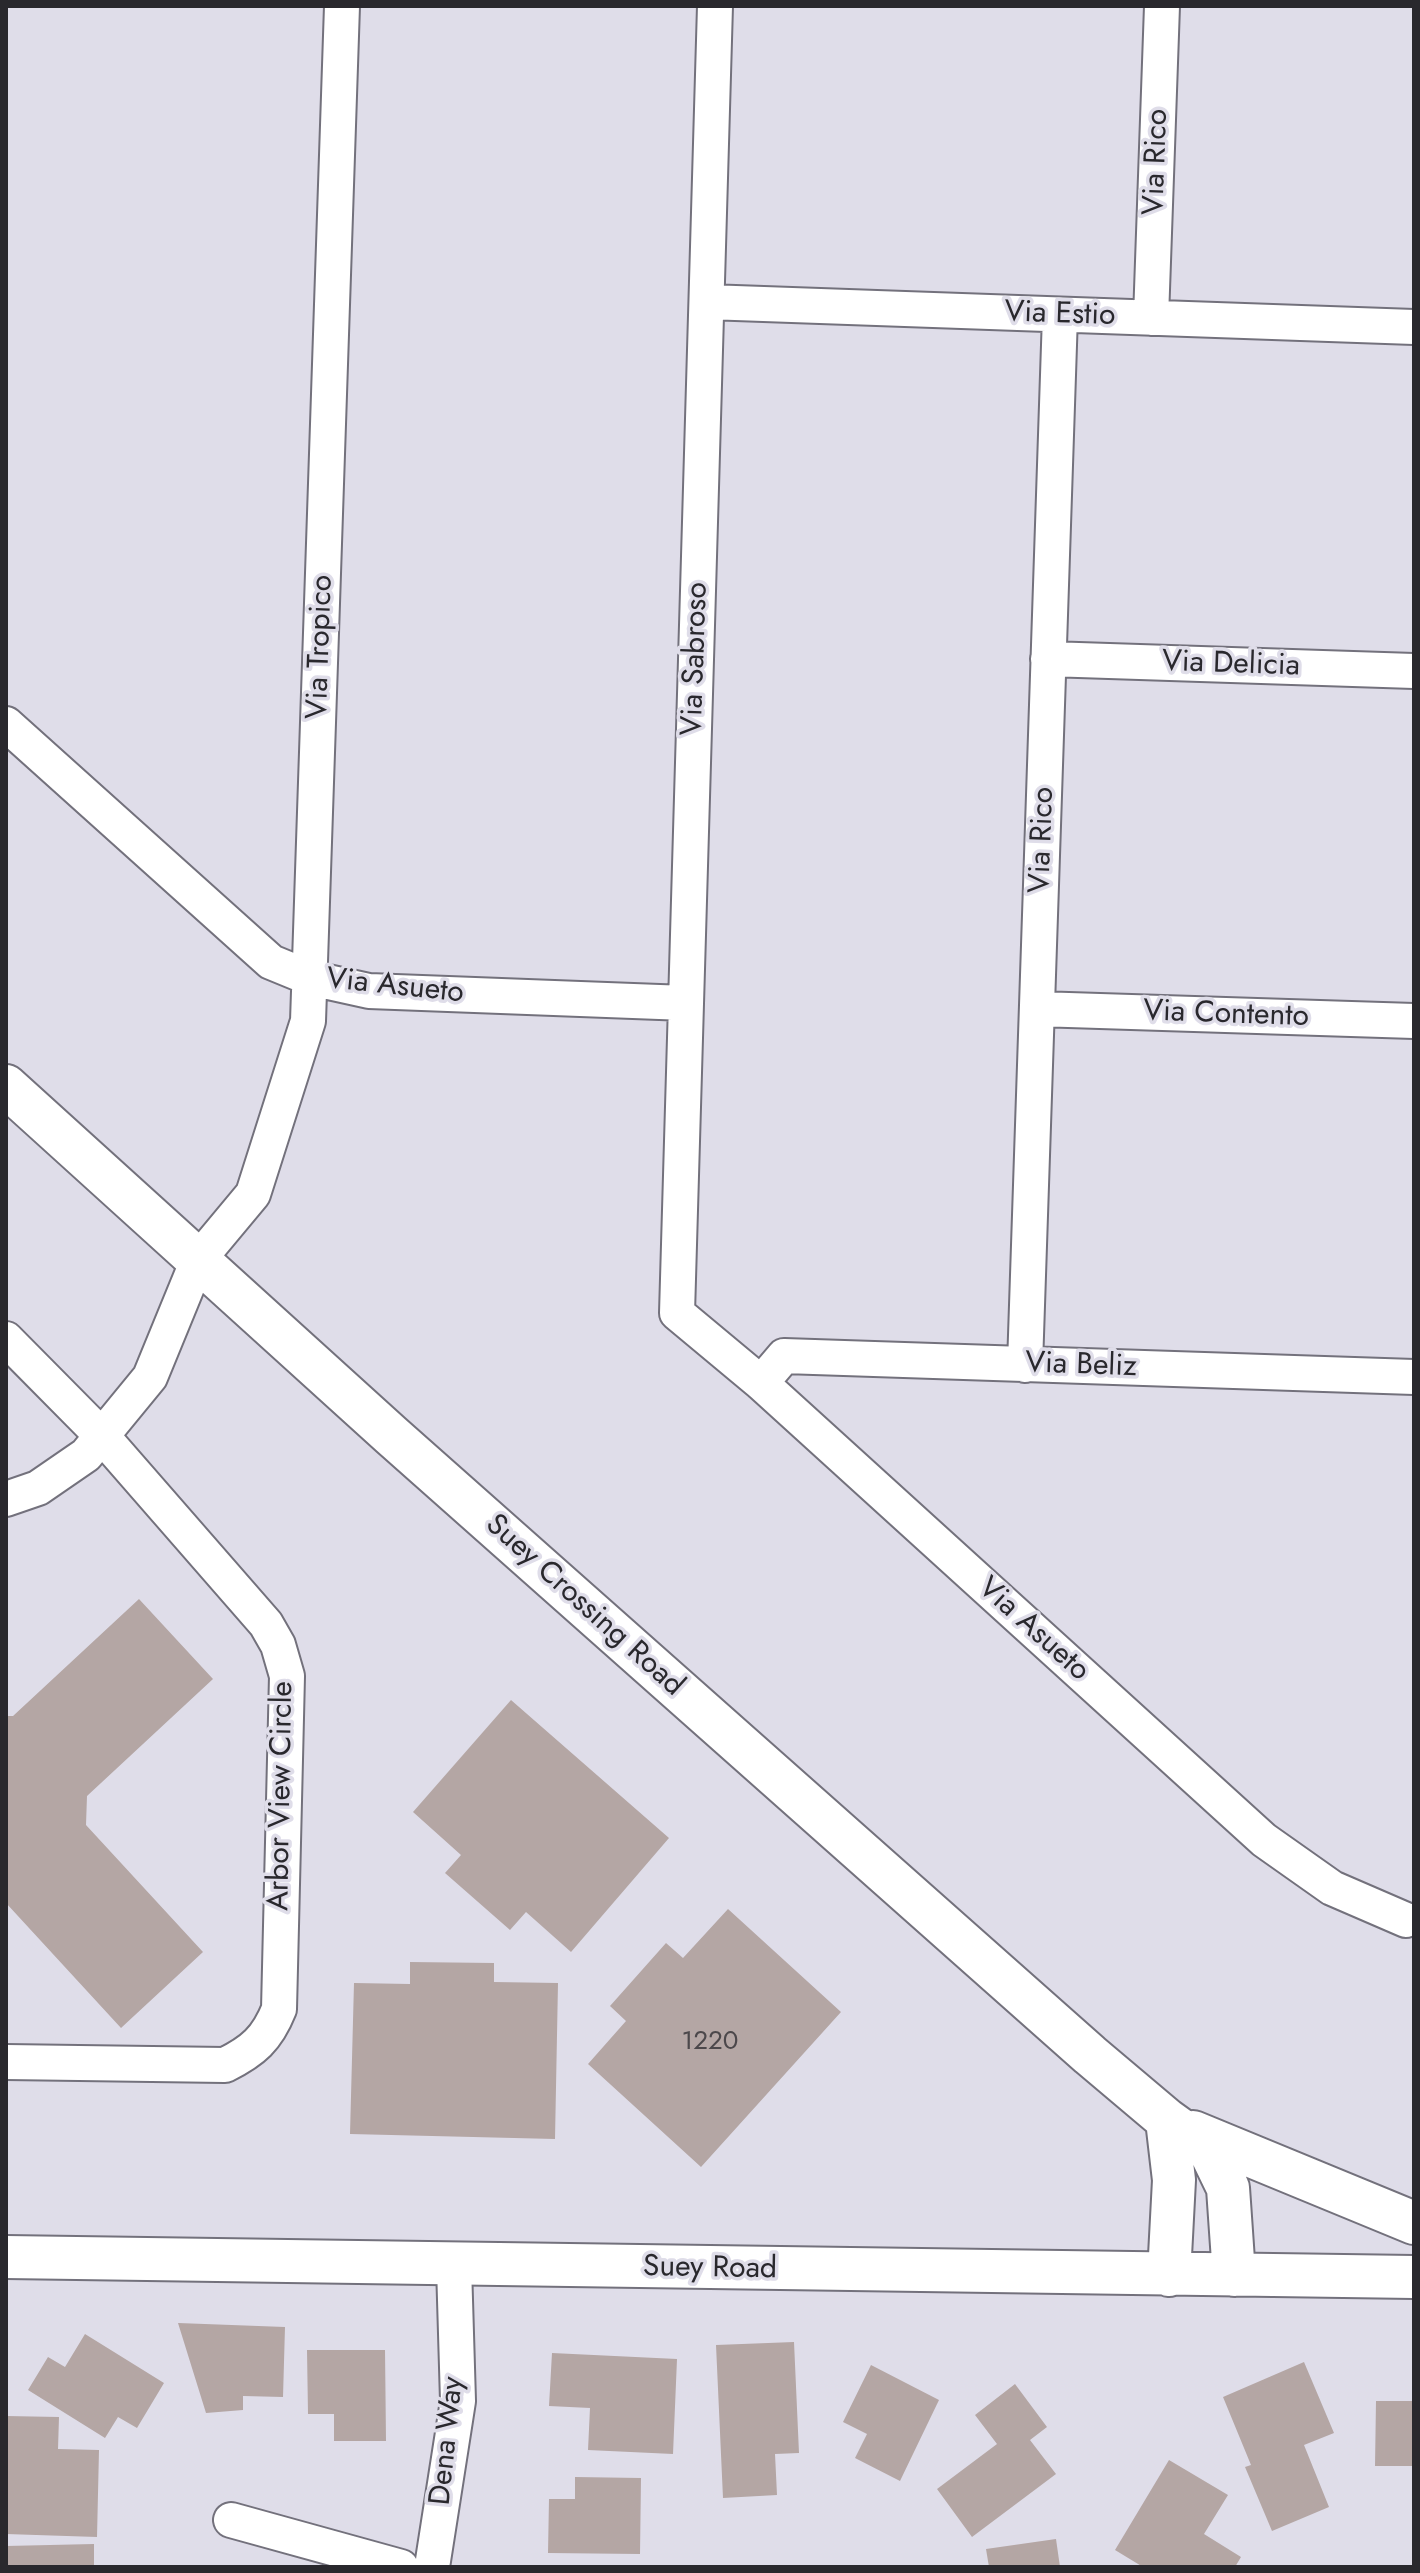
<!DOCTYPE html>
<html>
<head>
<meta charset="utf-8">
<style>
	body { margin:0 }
	#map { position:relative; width:1420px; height:2573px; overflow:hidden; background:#dfdde9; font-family:Jost,sans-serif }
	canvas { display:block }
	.frame { position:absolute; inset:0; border:8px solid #29282d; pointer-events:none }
</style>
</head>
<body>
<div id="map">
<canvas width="1420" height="2573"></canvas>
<div class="frame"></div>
</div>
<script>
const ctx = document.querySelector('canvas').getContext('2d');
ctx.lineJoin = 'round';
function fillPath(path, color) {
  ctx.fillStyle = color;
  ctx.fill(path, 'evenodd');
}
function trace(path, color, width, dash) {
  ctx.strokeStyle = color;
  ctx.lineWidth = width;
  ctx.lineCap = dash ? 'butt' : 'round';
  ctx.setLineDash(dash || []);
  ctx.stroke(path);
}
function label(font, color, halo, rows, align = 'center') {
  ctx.font = font + ' Jost,sans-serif';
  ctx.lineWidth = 7;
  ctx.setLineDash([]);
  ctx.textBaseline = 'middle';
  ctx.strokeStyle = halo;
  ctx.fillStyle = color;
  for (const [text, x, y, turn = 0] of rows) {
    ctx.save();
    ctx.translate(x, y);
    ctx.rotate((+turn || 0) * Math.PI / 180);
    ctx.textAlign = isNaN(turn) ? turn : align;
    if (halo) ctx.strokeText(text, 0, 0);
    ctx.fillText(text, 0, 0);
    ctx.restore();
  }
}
const building = new Path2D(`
	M139,1599l74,80 -126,117 -1,29 117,127 -82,76 -115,-125v-187h7z
	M511,1700l158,138 -98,114 -45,-40 -16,18 -65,-57 16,-18 -48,-43z
	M728,1909l113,103 -140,155 -113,-103 38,-43 -16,-15 56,-63 17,15z
	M410,1962l84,1v19l64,1 -3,156 -205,-5 4,-151 56,1z
	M178,2323l107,4 -2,70 -40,-1v14l-37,3z
	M85,2334l79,49 -27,45 -19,-11 -13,21 -77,-48 20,-33 17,10z
	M794,2342l5,111 -24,1 2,41 -54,3 -7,-153z
	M307,2350h78l1,91h-52v-27h-26z
	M552,2353l125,6 -4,95 -85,-4 2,-42 -41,-2z
	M1304,2362l30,71 -30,12 25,62 -57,24 -27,-64 6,-2 -28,-68z
	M871,2365l68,35 -39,81 -45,-23 12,-24 -24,-12z
	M1015,2384l32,43 -17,13 26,34 -84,63 -35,-48 60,-45 -22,-29z
	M1376,2401h38v65h-39z
	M6,2416l53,1 -1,32 41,1 -2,87 -91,-3z
	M1169,2460l59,35 -24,39 37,23 -6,10h-92l-28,-17z
	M575,2477l66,1 -1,76 -92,-1 1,-54h26z
	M1056,2539l4,28h-71l-3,-18z
	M94,2544v23h-88v-21z`);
const minor = new Path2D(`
	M715,6l-38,1307 84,70 503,457 68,48 74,32
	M707,302l707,25
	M1151,318l11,-312
	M1048,659l366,12
	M6,724l265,238 39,16 59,13 317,12
	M1037,1009l377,12
	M6,1339l96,97 164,188 12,21 9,31 -8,333c-12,30 -26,42 -54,56l-219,-3
	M1025,1365l35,-1050
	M761,1383l23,-27 630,21
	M6,1499l32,-11 48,-33 64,-78 48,-117 55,-66 55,-173 34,-1015
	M231,2520l170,47
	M432,2567l26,-166 -4,-135`);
const tertiary = new Path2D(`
	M6,1086l385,349 699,620 77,65 43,31 18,37 6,87
	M1167,2120l7,60 -5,95
	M1193,2132l221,91
	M6,2257l1408,20`);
const numberNames = [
	["1220",710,2043]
];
const streetNames = [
	["Via Rico",1157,162,-88],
	["Via Estio",1060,315,2],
	["Via Tropico",321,647,-88],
	["Via Sabroso",696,659,-88],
	["Via Delicia",1231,665,2],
	["Via Rico",1043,840,-88],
	["Via Asueto",395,987,6],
	["Via Contento",1226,1015,2],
	["Via Beliz",1081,1366,2],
	["Suey Crossing Road",584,1606,42],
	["Via Asueto",1033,1630,42],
	["Arbor View Circle",282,1796,-89],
	["Suey Road",710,2269,1],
	["Dena Way",448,2441,-84]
];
fillPath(building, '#b4a6a4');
trace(minor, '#73717c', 38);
trace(tertiary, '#73717c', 46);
trace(minor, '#fff', 34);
trace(tertiary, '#fff', 42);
label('26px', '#4c484b', null, numberNames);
label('30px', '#29282d', '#dfdde9', streetNames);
</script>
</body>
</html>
